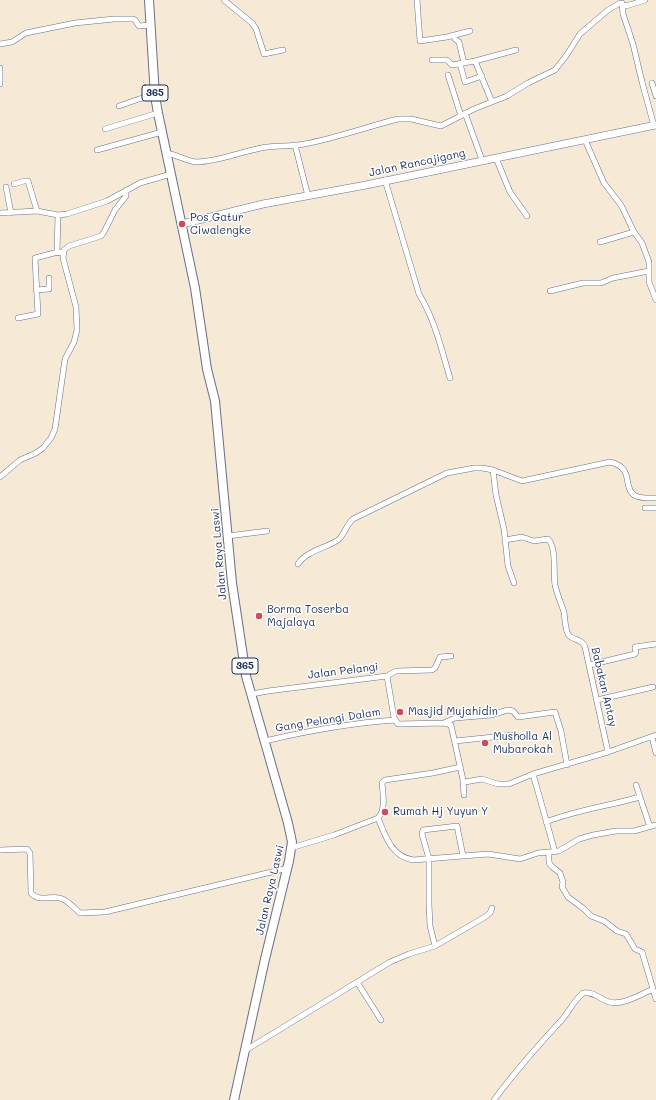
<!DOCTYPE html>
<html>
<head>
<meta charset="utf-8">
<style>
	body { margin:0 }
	canvas { display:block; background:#f6ead7 }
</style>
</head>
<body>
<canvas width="656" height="1100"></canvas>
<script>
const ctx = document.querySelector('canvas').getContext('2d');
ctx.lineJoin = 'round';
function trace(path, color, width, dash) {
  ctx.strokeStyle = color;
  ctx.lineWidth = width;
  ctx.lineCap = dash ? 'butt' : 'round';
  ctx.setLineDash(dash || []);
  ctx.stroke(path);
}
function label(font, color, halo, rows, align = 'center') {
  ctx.font = font + ' Mali,sans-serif';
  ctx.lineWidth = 3;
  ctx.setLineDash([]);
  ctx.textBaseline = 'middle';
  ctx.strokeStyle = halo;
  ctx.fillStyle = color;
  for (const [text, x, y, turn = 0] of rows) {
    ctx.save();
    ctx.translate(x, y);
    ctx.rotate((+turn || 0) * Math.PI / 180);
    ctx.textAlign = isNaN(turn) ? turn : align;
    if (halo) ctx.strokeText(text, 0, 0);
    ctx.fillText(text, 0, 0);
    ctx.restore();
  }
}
const street = new Path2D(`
	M224,0l28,23 4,6 8,25 19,-4
	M417,0l3,41 27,-4 23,-6
	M622,3l1,11 10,30 9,38 12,44
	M454,35l1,4 4,3 5,21
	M0,44l12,-2 14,-9 49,-10 39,-4h19l2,1 4,6 11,-1
	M432,60h15l5,5 23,-4 17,41
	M475,61l41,-11
	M460,64l5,18 17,-6
	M0,68v16
	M448,75l13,41
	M652,83l4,13
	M119,106l20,-7 16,-3
	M465,113l17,47
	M105,129l53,-16
	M585,140l19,43 17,22 13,27 8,11 7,19v20l7,18
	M295,145l13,51
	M97,150l65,-18
	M167,153c9,2 21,8 29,9 22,0 44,-10 65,-14 14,-3 29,-1 43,-4 32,-6 62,-17 94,-25h13l30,7 33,-17 33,-13 21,-13 27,-13 11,-14 14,-22 28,-24 12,-7 6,3 19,-6
	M496,158l14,34 17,24
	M385,180l34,114c16,26 22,54 31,84
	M14,184l10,-3h4l9,30
	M6,187l5,26
	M0,213l37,-2 21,4 9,-1 40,-13 33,-18 31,-9
	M600,242l34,-10
	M57,253l1,-38
	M36,290l13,-1v-11
	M550,291l33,-8h18l12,-5 36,-7
	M18,318l20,-4 -3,-56 23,-6 5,1
	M493,470l3,25 8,34 4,37 6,17
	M0,477l20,-17 16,-7 7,-5 8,-10 4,-9 10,-70 9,-17 3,-12 -1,-23 -13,-49 1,-8 5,-4 32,-10 3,-4 11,-22 11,-14v-6
	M645,508h11
	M228,536l39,-5
	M505,540l17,-3 12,4 14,-2c9,9 5,34 7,46 2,9 6,18 9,27 1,7 1,16 4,22 4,7 14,4 17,13l23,105
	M298,564c8,-13 28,-16 40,-24 6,-4 8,-15 15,-21l94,-46 27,-5h8l11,2 29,11 88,-19c25,6 12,24 24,33 6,4 16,3 22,3
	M589,665l46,-11 1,-2 -1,-5 21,-3
	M387,676l9,-5 36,-1 3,-2 5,-11 11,-1
	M252,694l16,-3 119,-15 7,42 4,6 46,-1 7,2 12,55 2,2 17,-3 16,5h11l24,-10 75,-22 48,-17
	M597,700l56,-13
	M444,723l11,-5 36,-3 17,-5 5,1 5,6 37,-5 6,19 6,34
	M652,737l4,16
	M265,741c42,-10 87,-18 130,-21
	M455,741l58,-6
	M533,774l22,78
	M463,780l1,15
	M636,785l4,12
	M378,818c8,-9 5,-23 4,-35l3,-3 48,-7 27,-6
	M546,822c30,-12 63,-16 94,-25l10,30
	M291,848l43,-13 44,-17c8,19 13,38 35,42l75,-6 32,5 18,-6 21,-2 20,-12 14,-4 23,-4h18l22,-6
	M0,850l27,-1 3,4 1,40c7,9 19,3 28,5 8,1 15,10 21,15l25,-1 183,-44
	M549,852c-1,16 1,12 11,21l3,9 -1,5 6,10 16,12 7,7 13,5 13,10 9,3 9,15 7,3 14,47
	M435,946l-5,-20 -1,-22v-45l-7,-25 1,-4 34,-4 6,30
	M357,982l24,38
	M246,1050l144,-88 19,-8 26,-8 50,-29 5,-4 2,-5
	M494,1100c20,-27 41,-51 64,-76 10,-9 14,-22 25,-31 10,-2 17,6 26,9 13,4 33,-8 44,-13`);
const secondary = new Path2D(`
	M182,224l81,-20 103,-19 290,-60`);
const primary = new Path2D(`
	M149,0l6,96 3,17 37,175 12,81 8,32 17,182 14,93 42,147 4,19 -3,19 -24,98 -31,141`);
const markers = [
	[182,224,4,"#d1495b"],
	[259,616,4,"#d1495b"],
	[400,712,4,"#d1495b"],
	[485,743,4,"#d1495b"],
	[385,812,4,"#d1495b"]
];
const shields = [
	[155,93,26],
	[245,666,26]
];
const shieldNames = [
	["365",155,93],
	["365",245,666]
];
const streetNames = [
	["Jalan Rancajigang",417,163,-12],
	["Jalan Raya Laswi",219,554,-95],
	["Jalan Pelangi",343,671,-7],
	["Babakan Antay",604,687,77],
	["Gang Pelangi Dalam",328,720,-9],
	["Jalan Raya Laswi",270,890,-77]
];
const poiNames = [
	["Pos Gatur",190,218],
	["Ciwalengke",190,231],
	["Borma Toserba",267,610],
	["Majalaya",267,623],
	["Masjid Mujahidin",408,712],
	["Musholla Al",493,737],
	["Mubarokah",493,750],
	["Rumah Hj Yuyun Y",393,812]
];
trace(street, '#687088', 6);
trace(secondary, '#687088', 8);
trace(primary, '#687088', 10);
trace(street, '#fff', 5);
trace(secondary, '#fff', 7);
trace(primary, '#fff', 8);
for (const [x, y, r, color] of markers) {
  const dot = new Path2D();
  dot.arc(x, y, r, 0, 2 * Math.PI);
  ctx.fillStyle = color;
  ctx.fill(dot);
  trace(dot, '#fff', 1.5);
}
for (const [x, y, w] of shields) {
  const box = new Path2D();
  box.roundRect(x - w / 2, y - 8, w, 16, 3);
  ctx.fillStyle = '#fff';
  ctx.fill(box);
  trace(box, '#1b2f5e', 1);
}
label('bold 10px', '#1b2f5e', null, shieldNames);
label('11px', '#1b2f5e', '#fff', streetNames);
label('11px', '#1b2f5e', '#fff', poiNames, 'left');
</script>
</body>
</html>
